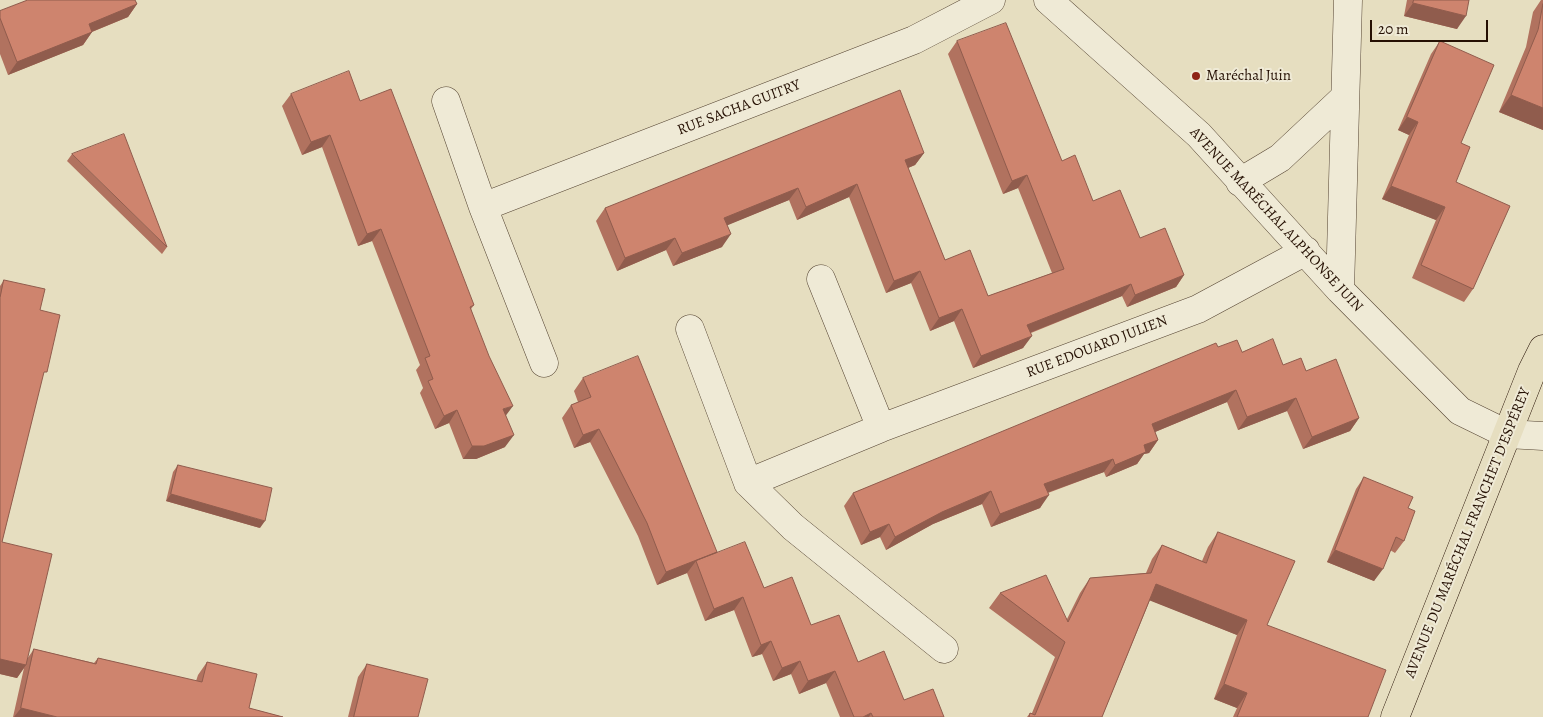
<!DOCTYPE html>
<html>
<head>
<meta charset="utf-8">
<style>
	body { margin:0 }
	#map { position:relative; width:1543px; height:717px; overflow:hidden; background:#e6dec0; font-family:Alegreya,serif }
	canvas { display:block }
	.scale { position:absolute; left:1370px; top:20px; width:118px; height:22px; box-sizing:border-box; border:2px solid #251003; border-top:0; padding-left:6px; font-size:15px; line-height:18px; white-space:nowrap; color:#251003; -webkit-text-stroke:4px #efead6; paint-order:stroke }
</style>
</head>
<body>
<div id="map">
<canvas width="1543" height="717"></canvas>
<div class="scale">20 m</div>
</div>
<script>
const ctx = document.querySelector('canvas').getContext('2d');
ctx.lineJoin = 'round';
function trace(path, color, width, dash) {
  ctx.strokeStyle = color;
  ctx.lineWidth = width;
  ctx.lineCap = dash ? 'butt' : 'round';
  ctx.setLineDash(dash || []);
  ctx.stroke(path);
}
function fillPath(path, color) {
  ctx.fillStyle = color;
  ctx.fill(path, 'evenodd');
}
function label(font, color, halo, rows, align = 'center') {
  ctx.font = font + ' Alegreya,serif';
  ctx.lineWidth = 4;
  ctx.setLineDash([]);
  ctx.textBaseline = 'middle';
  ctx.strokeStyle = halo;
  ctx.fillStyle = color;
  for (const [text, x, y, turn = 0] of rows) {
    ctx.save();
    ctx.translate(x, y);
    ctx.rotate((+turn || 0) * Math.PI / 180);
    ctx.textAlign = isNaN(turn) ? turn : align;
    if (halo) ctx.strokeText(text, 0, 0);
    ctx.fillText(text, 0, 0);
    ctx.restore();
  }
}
const minor = new Path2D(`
	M1048,0l151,135 141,155 120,121 47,23 36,2
	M446,101l37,106
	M1240,182l40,-24 64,-60
	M821,279l60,149
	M1340,290l8,-290
	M690,329l58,154
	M544,363l-61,-156 431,-167 77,-40
	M944,649l-151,-122 -45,-44 133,-55 317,-119 108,-58`);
const major = new Path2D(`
	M1395,717l137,-346 11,-22`);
const wall = new Path2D(`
	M28,0h108h-1l2,4 -9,13 -36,15 -9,13 -75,30 -8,-21v-43z
	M1407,0h62l-12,29 -53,-13z
	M1541,0h2v130l-44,-18 27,-65 7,-35z
	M957,41l105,120 31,40 91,74 -8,12 -49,20 -5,-11 -91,37 -8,15 -50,20 -19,-47 -24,10 -19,-48 -25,10 -37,-96 -52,23 -8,-20 -62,25 -5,22 -49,19 -7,-16 -49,21 -21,-50 9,-13 319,-55 -9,12 -7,3 37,92 43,36 64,-23 -34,-85 -15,6 -55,-140z
	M1440,41l21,102 -5,39 17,107 -9,13 -52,-24 24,-58 -54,-21 27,-64 -11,-5 33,-76z
	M291,94l69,7 114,204 -3,4 35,106 -1,32 -29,12h-13l-14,-36 -14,6 -15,-36 3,-5 -7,-18 4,-5 -48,-124 -14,5 -36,-99 -20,8 -20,-49z
	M72,154l95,93 -5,7 -95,-93z
	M4,280l36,30 2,69 -40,163 25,117 7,-10 60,14 4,-5 98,23 2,-6 9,-13 42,46 34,9h-270l11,-49 -7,10 -17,-4v-388z
	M1218,347l24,5 41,13 23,6 53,47 -9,13 -47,18 -16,-38 -49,19 -11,-28 -72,30 3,8 -9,13 -5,1 -7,10 -31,13 -2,-5 -56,21 -8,15 -49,19 -9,-23 -49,20 -47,26 -6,-13 -19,8 -17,-39 9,-13z
	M583,378l134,174 141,110 46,38 40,17h-104l-14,-34 -27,11 -8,-20 -18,7 -11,-27 -10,3 -18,-47 -29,11 -18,-48 -30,12 -19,-49 -48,-94 -16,6 -12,-30 9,-13 7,-3 -4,-11z
	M178,465l82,63 -94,-27 7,-29z
	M1364,477l44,31 -4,33 -9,12 -5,-3 -16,31 -47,-19 29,-73z
	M1218,532l49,93 101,92h-135l4,-9 -23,-9 23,-64 -87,-35 -48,117h-75l3,-4h2l23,-56 -66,-49 11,-15 67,26 13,-26 10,-15 56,-5 6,-14 10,-14 40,16 6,-14z
	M367,664l51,53h-70l10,-40z`);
const shadedWall = new Path2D(`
	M1413,3l53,13 -9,13 -53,-13z
	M137,4l-9,13 -44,18 8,-3 -9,13 -75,30 9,-13 72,-38z
	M1511,95l32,13v22l-44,-18z
	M1407,117l11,5 -9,13 -11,-5z
	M330,135l-8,12 -20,8 9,-13z
	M924,153l-9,12 -19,8 9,-13z
	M1027,175l-9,13 -15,6 9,-13z
	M857,184l-8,13 -52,23 9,-13z
	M1391,186l54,21 -9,13 -54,-21z
	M798,188l-9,12 -73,30 8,-12z
	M381,229l-9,12 -14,5 9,-12z
	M731,234l-9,13 -49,19 9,-13z
	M675,238l-9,12 -49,21 8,-13z
	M920,271l-9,12 -25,10 8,-12z
	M1184,275l-8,12 -49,20 8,-12z
	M1131,284l-9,12 -103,41 8,-12z
	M962,309l-8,12 -24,10 9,-13z
	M1032,336l-9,12 -50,20 8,-12z
	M1236,390l-9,12 -84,35 9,-13z
	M1296,398l-9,13 -49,19 9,-13z
	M513,406l-9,12 -1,-9z
	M457,410l-8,13 -14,6 9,-13z
	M1359,418l-9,13 -47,18 9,-12z
	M599,429l-9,13 -16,6 9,-13z
	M514,435l-9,12 -29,12h-13l9,-13z
	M1158,440l-9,13 -5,1 -7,10 -31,13 9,-12 29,-20z
	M1113,459l-9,13 -69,25 9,-13z
	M991,491l-9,13 -49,20 -47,26 9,-13 47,-25z
	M171,494l94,27 -5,7 -94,-27z
	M1049,495l-9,13 -49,19 9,-13z
	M889,524l-9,13 -19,8 9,-13z
	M1335,550l48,19 -9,12 -47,-19z
	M717,552l-21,9 -9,12 -30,12 9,-13z
	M1156,584l91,36 -10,15 -91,-36z
	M743,597l-9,13 -29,11 9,-12z
	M771,641l-9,13 -10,3 9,-12z
	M0,659l26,6 -9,13 -17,-4z
	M800,661l-9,13 -18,7 9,-13z
	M835,671l-9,12 -27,11 9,-13z
	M1224,684l23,9 -10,15 -23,-9z
	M21,708l36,9h-43z
	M871,713l-2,4h-6z`);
const building = new Path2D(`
	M28,0h107l2,4 -48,20 3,8 -75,30 -17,-44v-7z
	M1414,0h55l-3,16 -53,-13z
	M1543,4v104l-32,-13 27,-65z
	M1006,23l56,138 13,-6 18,46 27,-11 20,48 25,-10 19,47 -49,20 -4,-11 -104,41 5,11 -51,20 -19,-47 -23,9 -19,-47 -26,10 -37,-97 -51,23 -8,-19 -74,30 7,16 -49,19 -7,-15 -50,20 -20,-50 295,-118 24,63 -19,7 40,100 25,-10 18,46 76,-27 -37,-94 -15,6 -55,-140z
	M1440,41l54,24 -33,78 9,4 -14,35 54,24 -37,83 -52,-24 24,-58 -54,-21 27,-64 -11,-5z
	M349,71l11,30 31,-12 83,216 -4,2 19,49 24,50 -10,3 11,26 -30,11h-12l-15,-36 -13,6 -16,-35 5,-2 -8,-21 5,-2 -49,-127 -14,5 -37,-99 -19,7 -20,-48z
	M124,134l43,113 -95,-93z
	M4,280l41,9 -5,21 20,5 -13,57h-3l-42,170 50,12 -26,111 -26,-6v-361z
	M1273,339l10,26 18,-7 5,13 30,-12 23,59 -47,19 -16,-39 -49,19 -11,-27 -84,34 6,16 -14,5 2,7 -31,13 -2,-6 -69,25 5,11 -49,19 -9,-23 -49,21 -47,25 -6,-13 -19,8 -17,-39 363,-150 2,4 19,-7 5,12z
	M638,356l79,196 -51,20 -19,-49 -48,-94 -16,6 -12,-30 20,-8 -8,-19z
	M178,465l94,23 -7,33 -94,-27z
	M1364,477l49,20 -5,11 7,3 -11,30 -8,-4 -13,32 -48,-19z
	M1218,532l77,29 -28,64 119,45 -18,47h-131l10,-24 -23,-9 23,-64 -91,-36 -54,133h-73l1,-4 5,2 30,-73 -65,-49 46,-18 22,47 22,-44 61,-5 11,-28 44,18z
	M745,542l19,46 28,-11 19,48 28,-10 19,47 26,-11 20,49 29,-11 11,28h-71l-2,-4 -8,4h-9l-19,-46 -27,10 -8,-20 -18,7 -11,-27 -10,4 -18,-48 -29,12 -18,-48z
	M34,649l62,15 2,-6 104,24 5,-20 50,12 -8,34 34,9h-226l-36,-9z
	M367,664l61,15 -10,38h-64z`);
const markers = [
	[1196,76,5,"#8f2418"]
];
const poiNames = [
	["Maréchal Juin",1206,76]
];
const streetNames = [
	["RUE SACHA GUITRY",739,108,-21],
	["AVENUE MARÉCHAL ALPHONSE JUIN",1276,220,47],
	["RUE EDOUARD JULIEN",1097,347,-21],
	["AVENUE DU MARÉCHAL FRANCHET D'ESPÉREY",1468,533,-68]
];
trace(minor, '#554432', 29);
trace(major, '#251003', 29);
trace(minor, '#efead6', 28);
trace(major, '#e6dec0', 28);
fillPath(wall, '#b1725f');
fillPath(shadedWall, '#905c4d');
fillPath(building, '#ce846e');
trace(building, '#905c4d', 1);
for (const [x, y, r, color] of markers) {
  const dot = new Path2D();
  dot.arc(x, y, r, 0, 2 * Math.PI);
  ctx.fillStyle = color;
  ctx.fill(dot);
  trace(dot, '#efead6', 2);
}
label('15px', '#251003', '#efead6', poiNames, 'left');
label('15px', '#251003', '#efead6', streetNames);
</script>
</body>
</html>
